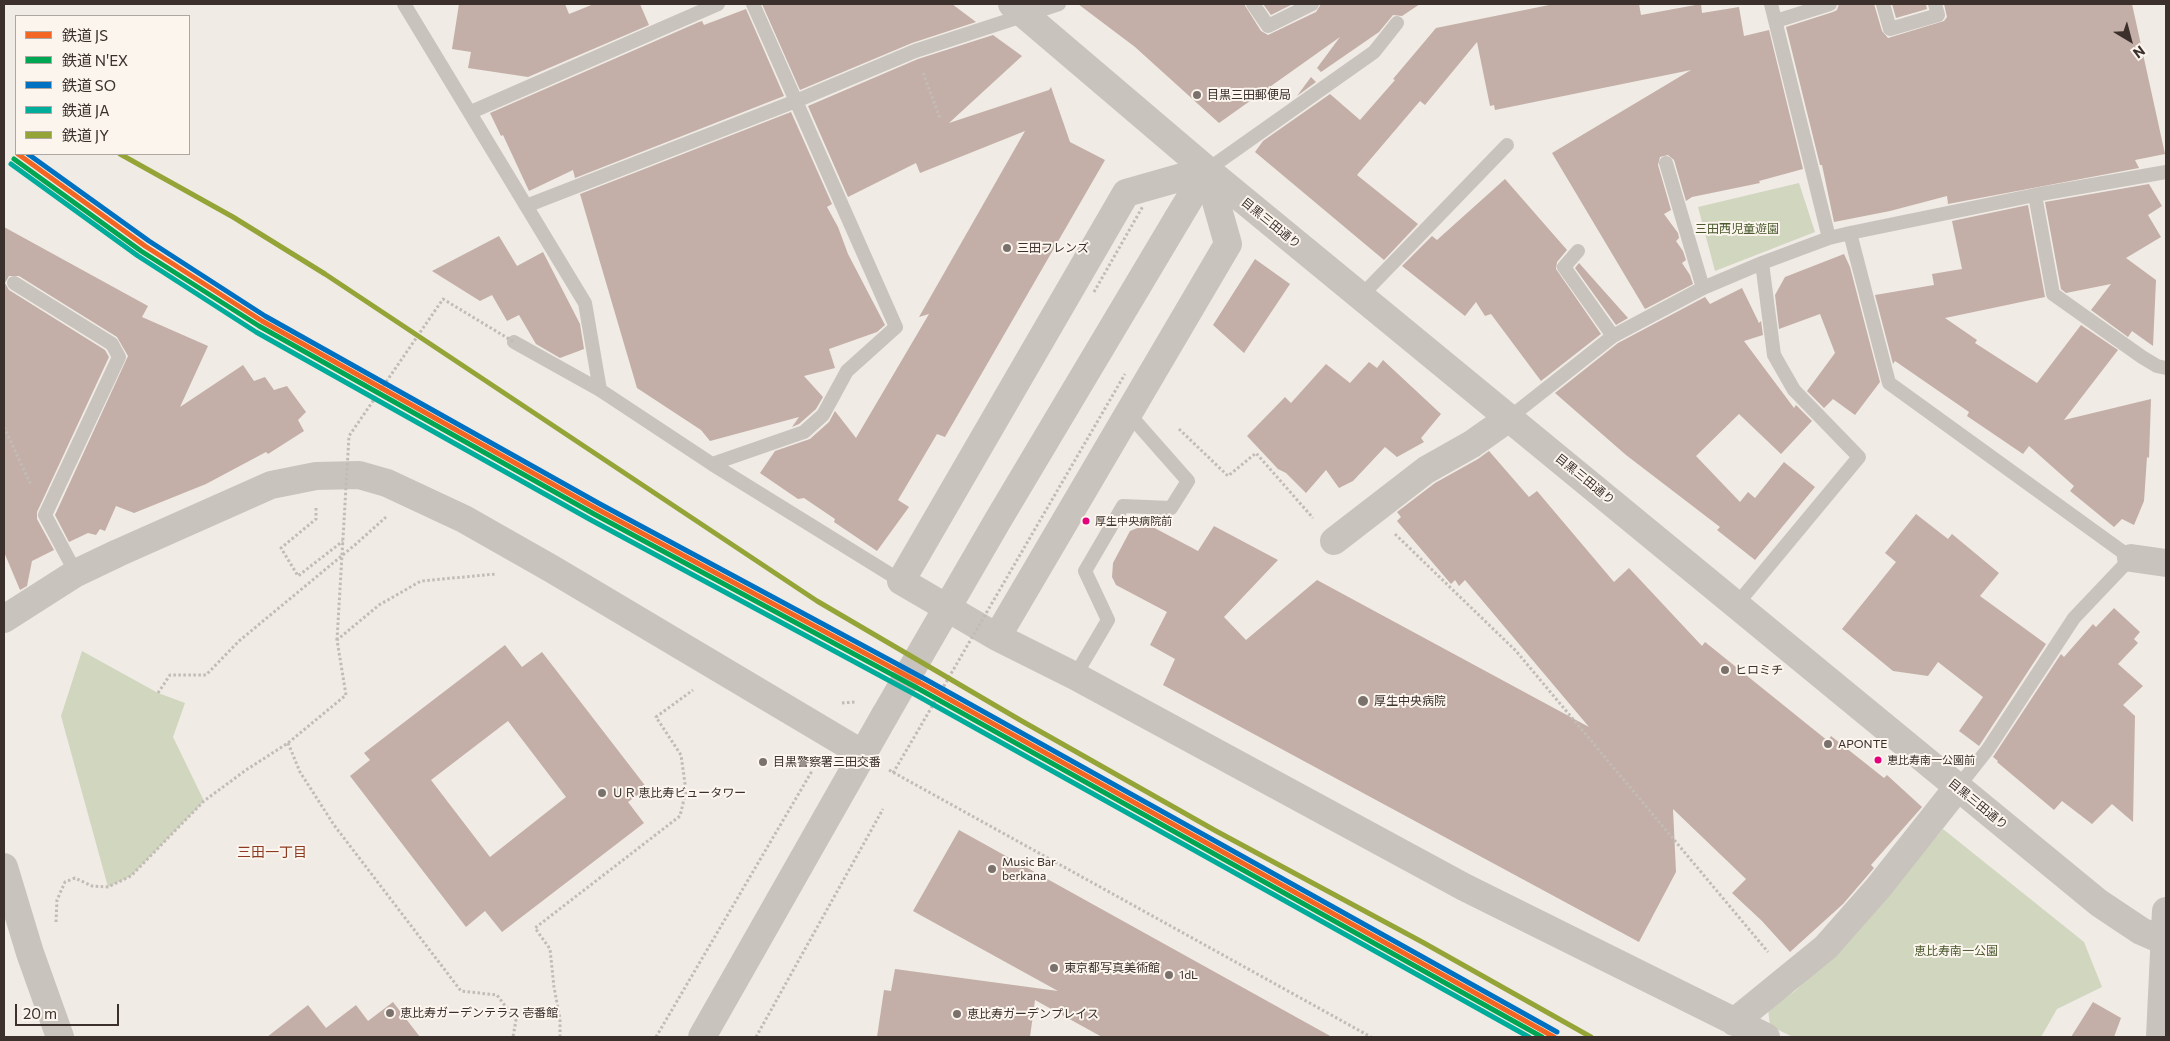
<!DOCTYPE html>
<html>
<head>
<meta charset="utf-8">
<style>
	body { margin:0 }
	#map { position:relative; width:2170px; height:1041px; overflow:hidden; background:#f0ebe5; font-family:Commissioner,"Noto Sans JP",sans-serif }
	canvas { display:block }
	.frame { position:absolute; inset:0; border:5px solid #3b302b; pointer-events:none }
	.legend { position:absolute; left:15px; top:15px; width:175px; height:140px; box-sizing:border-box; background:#fbf5ee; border:1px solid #aea6a0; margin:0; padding:6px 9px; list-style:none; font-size:15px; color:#3b302b }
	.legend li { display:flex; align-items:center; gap:10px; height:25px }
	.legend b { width:25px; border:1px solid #aea6a0 }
	.north { position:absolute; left:2105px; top:15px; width:50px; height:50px; -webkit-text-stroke:4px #fbf5ee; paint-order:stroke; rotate:143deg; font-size:14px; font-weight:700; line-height:20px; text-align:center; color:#3b302b }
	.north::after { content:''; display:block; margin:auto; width:18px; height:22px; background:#3b302b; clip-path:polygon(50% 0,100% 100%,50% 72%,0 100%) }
	.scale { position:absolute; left:15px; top:1004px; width:104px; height:22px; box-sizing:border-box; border:2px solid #3b302b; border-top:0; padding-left:6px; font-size:15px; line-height:18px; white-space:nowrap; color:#3b302b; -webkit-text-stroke:4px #fbf5ee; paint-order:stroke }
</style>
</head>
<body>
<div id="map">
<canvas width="2170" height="1041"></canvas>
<div class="frame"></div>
<ul class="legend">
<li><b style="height:6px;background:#f26522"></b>鉄道 JS</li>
<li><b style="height:6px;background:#00a651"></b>鉄道 N'EX</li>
<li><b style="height:6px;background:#0071c1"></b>鉄道 SO</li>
<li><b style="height:6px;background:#00ac9a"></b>鉄道 JA</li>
<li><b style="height:6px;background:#94a436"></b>鉄道 JY</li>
</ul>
<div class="north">N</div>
<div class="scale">20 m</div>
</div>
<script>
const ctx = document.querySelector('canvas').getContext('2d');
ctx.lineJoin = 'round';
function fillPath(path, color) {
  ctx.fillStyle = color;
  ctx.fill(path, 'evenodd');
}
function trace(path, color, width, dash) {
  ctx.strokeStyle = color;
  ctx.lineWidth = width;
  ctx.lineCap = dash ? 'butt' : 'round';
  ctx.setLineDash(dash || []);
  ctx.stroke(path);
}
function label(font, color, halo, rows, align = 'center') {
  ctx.font = font + ' Commissioner,"Noto Sans JP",sans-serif';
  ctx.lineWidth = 4;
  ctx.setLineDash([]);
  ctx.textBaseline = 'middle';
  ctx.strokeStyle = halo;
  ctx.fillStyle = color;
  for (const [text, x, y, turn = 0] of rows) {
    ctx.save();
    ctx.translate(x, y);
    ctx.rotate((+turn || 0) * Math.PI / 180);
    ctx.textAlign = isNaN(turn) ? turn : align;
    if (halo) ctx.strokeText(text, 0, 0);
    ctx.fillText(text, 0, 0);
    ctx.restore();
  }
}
const green = new Path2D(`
	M1799,183l16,49 -100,39 -17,-64z
	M82,651l76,42 27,10 -12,34 31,64 -73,75 -23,11 -47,-171z
	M1943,829l141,113 18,45 -45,22 -16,28h-248l-23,-11 -2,-17 27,-18 32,-31z`);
const building = new Path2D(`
	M459,4h106l4,10 25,-10h46l9,21 -121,52 -60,-9 3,-16 -19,-3z
	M762,4h190l24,18 -64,21 -112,47z
	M1078,4h166l17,27 7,4 48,-23 5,-8h99l-18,12 -9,-1 -14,17 -58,40 -4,-4 23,-31 -121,86 -84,-76z
	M1263,4h30l-22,11z
	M1554,4h85l2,11 60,-11 1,9 37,-6 5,29 25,-6 34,139 -44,12 1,2 -68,14 -6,4 -12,-41 -6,-5 -8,2 -2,8 13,45 -7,4 14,19 1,5 -3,3 7,10 3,9 -4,3 8,12 3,9 -48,25 -93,-156 139,-83 -196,40 -1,-5 -4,1 -13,-64 -52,63 -5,-4 -63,74 61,49 -34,36 -129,-108 8,-11 67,-47 30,26 35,-40 -2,-1 43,-51z
	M1839,4h35l8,27 6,7 56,-17 3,-4 -3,-13h188l33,150 -30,6 4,8 -191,36 -1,-8 -57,15 -56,11 -12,-57h-2l-34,-138 47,-15 4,-2z
	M1892,4h34l1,5 -31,9z
	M746,9l38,87 -209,82 -2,-8 -44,21 -26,-56 -2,1 -11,-23 209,-91 3,-1 2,4z
	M993,35l29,21 -73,67 100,-33 2,-3 19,55 35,18 -160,277 -8,-3 -39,66 11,7 -32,44 -43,-29 1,-3 -31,-21 -6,1 -38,-26 15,-22 35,-12 19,-17 6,-11 21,27 73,-124 -10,3 106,-186 -105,42 -4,-10 -68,34 -40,-91 110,-47z
	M1311,77l5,5 -19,14z
	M791,112l41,92 -5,3 11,20 10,27 37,71 -8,7 -48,17 6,19 -31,8 19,21 -7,12 -17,15 -7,3 7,-10 -89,24 -9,-11 -64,-42 -57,-194z
	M1505,179l62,71 -10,12 -1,7 45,65 -60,47 -50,-67 -6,2 -9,-14 -11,14 -63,-50 30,-30 5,4z
	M2149,184l13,22 -14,9 13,22 -35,21 30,22 -3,66 -21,-15 -4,6 -37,-27 20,-26 -45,9 -5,-4 -16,-87z
	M2028,205l17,92 -100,21 32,22 -2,3 62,40 44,-58 37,25 -54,70 87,-21 -2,59 -2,-1 -3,44 -10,24 -12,-6 -8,8 -44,-36 4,-5 -45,-40 -6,8 -56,-38 2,-4 -74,-51 -2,3 -18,-69 59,-10 -2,-11 30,-5 -10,-48z
	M4,227l144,79 -6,11 66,29 -28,61 63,-42 11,16 11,-4 9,13 13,-4 19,26 -8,8 6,11 -36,23 -2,-2 -60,32 -72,29 -18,-7 -11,25 -5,-2 -4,6 -8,-2 -19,9 -14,-27 73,-159 -11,-19 -98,-61h-10l-4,7 4,7 96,60 4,7 -72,155v7l17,31 -22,11 -5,25 -7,4 -16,-38z
	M499,236l18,30 26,-14 37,72 4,25 -24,9 -24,-14 -17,-29 -12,6 -15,-26 -12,6 -48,-30z
	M1844,254l6,13 30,115 -25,33 -22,-16 -9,9 -17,-17 28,-38 -15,-39 -41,15 -4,-34 10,-18z
	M1255,259l35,25 -46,69 -31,-28z
	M1579,263l49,55 -12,7 -41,-57z
	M1742,288l17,35 2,-2 2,14 -19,6 50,67 2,-3 16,16 -31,33 -42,-40 -43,42 44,46 8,-10 7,6 29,-36 31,25 -60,73 -38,-30 3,-3 -94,-72 -71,-62 63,-50 87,-46 5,7z
	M1383,360l58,54 -20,24 3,4 -27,15 -12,-10 -32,34 -14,7 -13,-18 -20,23 -20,-20 -8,-4 -31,-33 38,-39 6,6 35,-39 24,19 19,-21 8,6z
	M1489,451l40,46 8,-6 77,91 15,-14 73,78 3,-4 123,99 3,-5 53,42 3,-3 35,32 -51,58 3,3 -31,36 -53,48 -28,-31 -30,-28 14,-14 -73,-70 3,63 -37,70 -476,-257 12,-26 -25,-14 17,-33 -51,-27 -4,-8 1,-14 17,-32 17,-7 51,27 16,-25 64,34 -54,57 22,23 71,-60 272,147 -124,-147 -6,6 -4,-6 -4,4 -54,-63 4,-4 -4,-5 38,-29 43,-24z
	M1916,514l32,25 4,-5 47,39 -19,23 66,48 -67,102 -20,-15 24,-34 -45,-35 -10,14 -35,-5 -51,-42 54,-67 -11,-9z
	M2114,608l26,24 -6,7 4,4 -20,21 25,22 -20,19 12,11 -2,106 -21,-18 -20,20 -30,-23 -8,9 -57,-48 1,-1 -5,-4 68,-103 3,3 29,-33 3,3z
	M505,645l17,22 20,-15 105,136 -19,14 16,21 -142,109 -17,-21 -19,16 -116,-151 20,-16 -6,-7zM508,721l58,76 -76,60 -59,-77z
	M959,830l373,207h-230l-67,-37 -5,37h-153l7,-47 7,1 4,-22 163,22 -145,-80z
	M393,1002l27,35h-153l41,-32 18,23 30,-23 12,16z
	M2093,1002l28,16 -7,19h-43z`);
const path = new Path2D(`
	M923,73l17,45
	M4,427l27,58
	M1179,429l49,47 28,-23 57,65
	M316,508v11l-35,29 17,28 45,-35
	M1395,534l121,117 252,301
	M158,693l12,-18h36l33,-34 117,-97 30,-27
	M842,703l13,-1
	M288,743l12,29 34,53 127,166 36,4 19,25 -3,17
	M889,770l482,267
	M893,773l23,-39
	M56,922l1,-22 8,-18 10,-4 17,8 16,1 23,-11 73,-75 42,-31 42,-27 58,-48 -9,-55 42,-35 42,-24 75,-7
	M560,1037v-18l-6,-32 -4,-38 -15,-21 145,-112 6,-25 -5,-36 -25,-38 37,-27
	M656,1037l156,-266
	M756,1037l127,-228`);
const service = new Path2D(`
	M404,4l181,299 15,87
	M1253,4l15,22 44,-22
	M1771,4l58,234
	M1883,4l7,25 48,-14 -3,-11
	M1776,21l54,-17
	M471,112l247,-108
	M1666,163l37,125
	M1207,170l167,-118 23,-29
	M2035,195l18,99 89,63 15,9 9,2
	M526,206l270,-105 119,-50 144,-47
	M1850,233l39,150 242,175 -57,60 -86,131 -30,38
	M1578,251l-14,16 49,69
	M14,283l98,61 7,13 -74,158 31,58
	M1361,296l146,-151
	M514,342l86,48 112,74 189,117
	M1509,418l104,-82 90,-48 59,-25 67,-25 21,-5 185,-38 131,-23
	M712,464l92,-32 19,-17 24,-44 49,-44 -143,-323
	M1737,604l122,-147 -65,-67 -20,-35 -12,-92
	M1075,676l33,-56 -23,-49 38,-65 48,2 17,-27 -60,-68`);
const minor = new Path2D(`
	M1334,541l92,-71 46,-26 37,-26
	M2131,558l35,5
	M997,637l231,-393 -21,-74 -81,23 -225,388 96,56 78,39 389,211 302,150
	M1734,1022l92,-75 52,-59 80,-101`);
const tertiary = new Path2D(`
	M1012,4l195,166 892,733 42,28 25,11
	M1178,218l29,-48
	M4,619l72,-46 42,-20 153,-68 45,-9 43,-1 28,8 77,36 88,50 311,185
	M4,867l26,86 30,84
	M702,1037l183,-322
	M2160,1037l6,-126`);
const pathBridge = new Path2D(`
	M1094,292l49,-86
	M337,640l12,-204 94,-137 71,43
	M916,734l209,-360`);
const tertiaryBridge = new Path2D(`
	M885,715l113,-195 180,-302`);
const rail1 = new Path2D(`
	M18,154l127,92 117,75 335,188 325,175 632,353`);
const rail2 = new Path2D(`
	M14,159l127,92 118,75 335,188 325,175 623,348`);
const rail3 = new Path2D(`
	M28,154l121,87 116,75 335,188 325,175 632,353`);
const rail4 = new Path2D(`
	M11,164l127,92 118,76 335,188 325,175 613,342`);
const rail5 = new Path2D(`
	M120,154l113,63 92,57 492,327 203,119 196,111 208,112 167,94`);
const markers = [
	[1197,95,5,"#7a716c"],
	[1007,248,5,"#7a716c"],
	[1086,521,4.5,"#e5007d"],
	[1725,670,5,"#7a716c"],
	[1363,701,6,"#7a716c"],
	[1828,744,5,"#7a716c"],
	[1878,760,4.5,"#e5007d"],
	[763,762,5,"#7a716c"],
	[602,793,5,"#7a716c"],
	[992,869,5,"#7a716c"],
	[1054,968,5,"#7a716c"],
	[1169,975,5,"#7a716c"],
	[390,1013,5,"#7a716c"],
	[957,1014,5,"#7a716c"]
];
const busNames = [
	["厚生中央病院前",1095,521],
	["恵比寿南一公園前",1887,760]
];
const poiNames = [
	["目黒三田郵便局",1207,95],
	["三田フレンズ",1017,248],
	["ヒロミチ",1735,670],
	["厚生中央病院",1374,701],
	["APONTE",1838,744],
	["目黒警察署三田交番",773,762],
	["ＵＲ 恵比寿ビュータワー",612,793],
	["Music Bar",1002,862],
	["berkana",1002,876],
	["東京都写真美術館",1064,968],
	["1dL",1179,975],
	["恵比寿ガーデンテラス 壱番館",400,1013],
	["恵比寿ガーデンプレイス",967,1014]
];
const streetNames = [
	["目黒三田通り",1271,223,39],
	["目黒三田通り",1585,479,39],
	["目黒三田通り",1978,804,39]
];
const parkNames = [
	["三田西児童遊園",1737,229],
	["恵比寿南一公園",1956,951]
];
const neighbourhoodNames = [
	["三田一丁目",272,852]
];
fillPath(green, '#d1d6bf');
fillPath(building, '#c3afa7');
trace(path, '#c2bbb6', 3, [2.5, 2.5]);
trace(service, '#c9c3be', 14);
trace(minor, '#c9c3be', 28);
trace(tertiary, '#c9c3be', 28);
trace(pathBridge, '#c2bbb6', 3, [2.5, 2.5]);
trace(tertiaryBridge, '#c9c3be', 28);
trace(rail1, '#f26522', 5);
trace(rail2, '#00a651', 5);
trace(rail3, '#0071c1', 5);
trace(rail4, '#00ac9a', 5);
trace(rail5, '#94a436', 5);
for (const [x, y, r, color] of markers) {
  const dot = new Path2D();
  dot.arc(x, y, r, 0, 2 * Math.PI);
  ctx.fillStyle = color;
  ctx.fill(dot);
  trace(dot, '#fbf5ee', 2);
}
label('11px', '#3b302b', '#fbf5ee', busNames, 'left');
label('12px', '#3b302b', '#fbf5ee', poiNames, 'left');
label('12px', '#3b302b', '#fbf5ee', streetNames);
label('12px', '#4a5a2e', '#fbf5ee', parkNames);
label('14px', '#8c3b22', '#fbf5ee', neighbourhoodNames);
</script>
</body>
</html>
